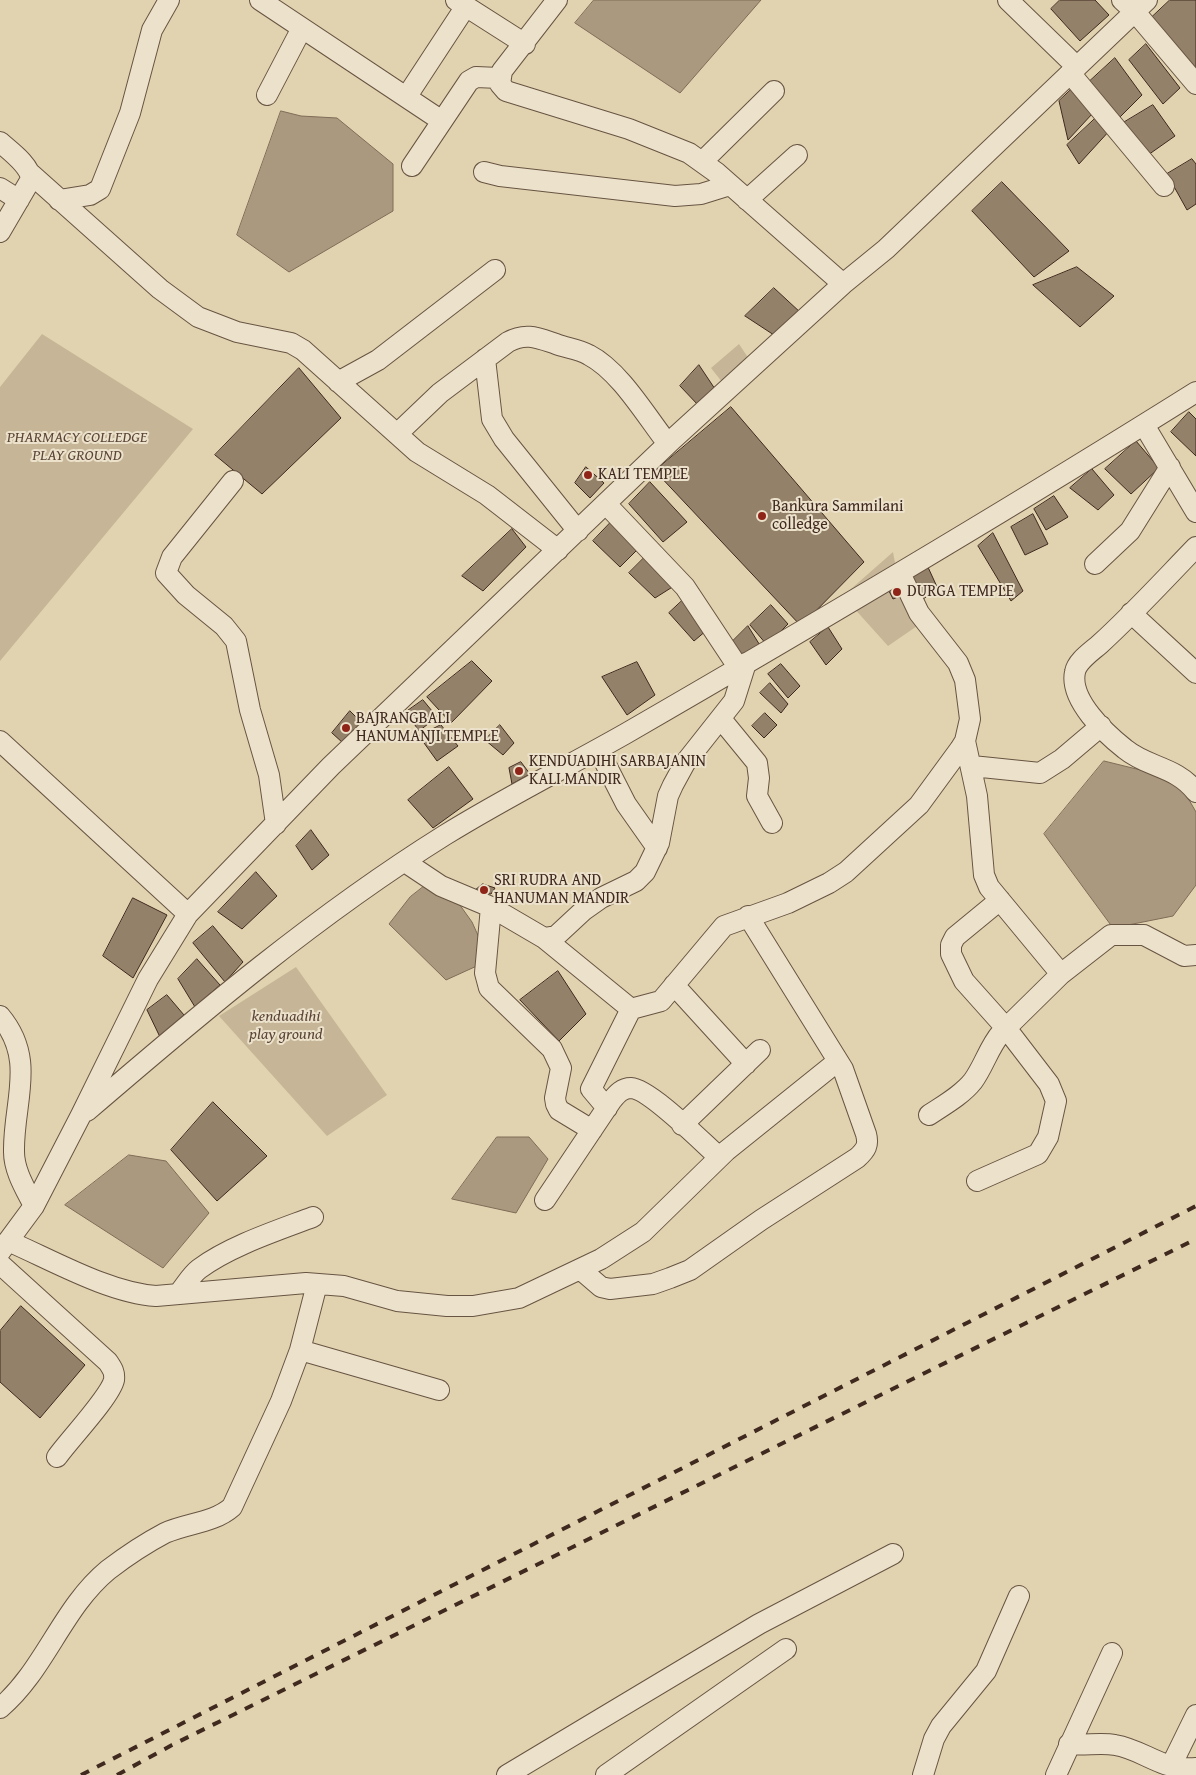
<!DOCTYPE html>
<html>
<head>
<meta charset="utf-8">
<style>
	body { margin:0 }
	canvas { display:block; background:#e1d3af }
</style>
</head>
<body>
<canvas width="1196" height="1775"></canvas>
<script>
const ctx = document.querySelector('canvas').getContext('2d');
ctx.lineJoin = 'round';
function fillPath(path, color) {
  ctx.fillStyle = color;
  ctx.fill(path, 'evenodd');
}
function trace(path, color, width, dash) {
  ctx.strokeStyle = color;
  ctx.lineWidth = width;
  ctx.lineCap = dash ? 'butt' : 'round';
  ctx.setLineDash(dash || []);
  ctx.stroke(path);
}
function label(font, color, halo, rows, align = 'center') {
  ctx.font = font + ' "Gentium Book Plus",serif';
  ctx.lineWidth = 4;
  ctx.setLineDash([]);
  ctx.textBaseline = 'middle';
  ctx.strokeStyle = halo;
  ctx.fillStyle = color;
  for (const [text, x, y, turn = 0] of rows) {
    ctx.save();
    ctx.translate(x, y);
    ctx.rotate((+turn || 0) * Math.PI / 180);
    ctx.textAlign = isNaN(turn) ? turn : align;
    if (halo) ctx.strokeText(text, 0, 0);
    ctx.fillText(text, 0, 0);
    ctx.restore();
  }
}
const green = new Path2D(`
	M42,334l151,95 -193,232v-274z
	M739,344l12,18 -25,25 -15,-19z
	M893,552l5,27 22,45 -32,22 -45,-50z
	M296,967l91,128 -60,41 -108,-120z`);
const water = new Path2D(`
	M594,0h167l-81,93 -105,-70z
	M281,111l20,5 36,2 56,46v47l-104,61 -52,-37z
	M1104,761l73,18 19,33v73l-23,31 -60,12 -69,-94z
	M427,884l30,17 15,21 9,20 -2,23 -33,15 -57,-56 21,-27z
	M497,1137h32l19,22 -32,54 -64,-14z
	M129,1155l37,6 43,52 -46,55 -98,-63z`);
const building = new Path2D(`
	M1060,0h35l14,15 -29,26 -29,-32z
	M1170,0h26v72l-46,-53z
	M1146,44l34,44 -17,16 -34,-44z
	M1115,58l27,37 -25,25 -27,-39z
	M1073,88l20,25 -25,27 -9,-39z
	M1153,105l22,31 -27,19 -25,-32z
	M1099,115l12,14 -32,35 -12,-19z
	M1192,159l4,5v40l-9,6 -20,-36z
	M1002,182l67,69 -35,26 -62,-66z
	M1077,267l37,29 -34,31 -47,-42z
	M774,288l27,25 -24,24 -32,-21z
	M699,365l16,24 -16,17 -19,-20z
	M299,368l42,50 -79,76 -47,-39z
	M731,407l133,155 -63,64 -146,-155z
	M1189,412l7,7v37l-25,-24z
	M1136,441l23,27 -28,26 -26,-25z
	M586,467l18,16 -14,15 -15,-15z
	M1092,469l22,26 -16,15 -28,-22z
	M650,482l37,40 -24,20 -34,-38z
	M1054,496l14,21 -22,13 -12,-21z
	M1033,514l15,30 -23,11 -14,-28z
	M614,519l25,29 -19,19 -27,-26z
	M512,529l14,18 -43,44 -21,-15z
	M993,533l30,58 -12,10 -33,-55z
	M646,556l28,30 -19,12 -26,-25z
	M927,565l11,24 -18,12 -12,-22z
	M900,584l5,10 -12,5 -5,-10z
	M683,600l24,30 -13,11 -25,-28z
	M771,605l17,19 -21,21 -17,-20z
	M748,626l13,21 -17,13 -13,-17z
	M828,627l14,22 -16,16 -16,-23z
	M472,661l20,20 -41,42 -24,-26z
	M637,662l18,33 -28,20 -25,-38z
	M781,664l19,22 -12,12 -20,-24z
	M770,683l18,21 -7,9 -21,-20z
	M423,700l14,17 -18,14 -13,-19z
	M350,711l12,12 -19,20 -11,-10z
	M765,713l12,12 -13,13 -12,-12z
	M441,725l17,21 -21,15 -18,-25z
	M500,725l14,18 -11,12 -18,-15z
	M521,762l9,12 -18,10 -3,-16z
	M449,767l24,32 -40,29 -25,-28z
	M311,830l18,25 -17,15 -16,-24z
	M256,872l21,24 -35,33 -24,-17z
	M483,884l12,4 -4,6 -18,-2z
	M133,898l34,17 -34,63 -30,-22z
	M213,926l30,36 -18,20 -32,-39z
	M197,959l23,26 -25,22 -17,-28z
	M558,971l28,43 -27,27 -39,-41z
	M167,995l17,20 -24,22 -13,-27z
	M213,1102l54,54 -50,45 -46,-51z
	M21,1306l64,59 -45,53 -40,-36v-51z`);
const minor = new Path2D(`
	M260,0l182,121
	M456,0l69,44
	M557,0l-55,71 -2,13 6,7 123,38 60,24 28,20 126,111
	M1008,0l69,67
	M1122,0l13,12 61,72
	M1070,73l94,113
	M267,95l35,-67
	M407,96l59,-90
	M0,142c10,9 30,23 31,37l-31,53
	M702,162l72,-71
	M412,166l57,-85 7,-4 23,1
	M484,172l16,4 175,20 26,-2 29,-9
	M31,174l129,115 38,28 39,15 54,11 12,7 114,102 70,43 71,55
	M0,188l19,12
	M59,200l31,-5 10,-6 30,-76 22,-83 17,-30
	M747,200l50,-45
	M485,359l7,60 12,20 74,92
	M338,382l40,-22 117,-90
	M1144,425l52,87
	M397,434l43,-41 68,-51c18,-10 30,-4 48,2 10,4 23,5 33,11 31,16 57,61 79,89
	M233,481l-61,76 -6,16 20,22 38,31 12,15 14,69 19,65 7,49
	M606,504l79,83 53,80
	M1196,547c-32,33 -63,67 -96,97 -9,8 -23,17 -25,28 -6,28 31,62 50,77 23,19 51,17 71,43
	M1095,564l35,-33 40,-64
	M1131,613l65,60
	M721,719l36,44 2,15 -2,18 15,27
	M0,741l188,173
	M965,741l12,55 7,79 5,12 72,87
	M598,749l28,55 31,44
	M972,766l68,7 22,-14 39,-33
	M405,862l36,24 50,21 53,31 12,-2 28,-26 17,-12 35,-17 9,-9 14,-29 9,-47 5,-11 12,-22 49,-62 12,-38
	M491,907l-6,66 4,15 63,61 9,19 -6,30 1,6 3,6 33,20
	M544,938l87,71
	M674,985l72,79
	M0,1016c37,44 13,86 14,136 0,19 12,38 20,54
	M607,1108l-16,-19 40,-80 30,-8 63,-75 64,-23 41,-20 17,-11 73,-67 41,-56 5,-8 5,-22 -5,-39 -7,-17 -39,-50 -19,-40
	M87,1111c114,-98 230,-196 358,-276 58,-36 120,-67 180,-101 192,-111 383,-224 571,-342
	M929,1115c15,-10 33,-20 44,-34 11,-15 16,-34 28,-48l60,-59 50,-39h33l40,21 12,-1
	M682,1125l78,-75
	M977,1181l61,-27 10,-17 8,-36 -7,-17 -43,-56 -42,-47 -13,-27v-9l4,-8 45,-37
	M545,1200l67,-100c5,-6 10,-12 19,-12 19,1 72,55 88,69
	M8,1241c44,19 101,52 148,55l150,-13 38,3 53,15 50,5h26l46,-8 82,-39 42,-27 83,-81 112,-90
	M0,1252l34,-46 47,-91 67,-136 40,-65 143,-148 342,-327 170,-155 43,-35 261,-249
	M0,1264l108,98c4,6 7,10 6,18 -4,17 -45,60 -57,77
	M580,1269l21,18 9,2 43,-5 17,-6 20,-8 71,-50 96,-62c9,-8 12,-13 9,-24l-23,-65 -95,-153
	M179,1293c6,-7 12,-18 20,-24 31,-23 77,-38 114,-52
	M300,1350l139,40
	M0,1708c45,-38 62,-100 108,-138 17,-13 38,-27 57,-37 22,-10 49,-10 67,-26l49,-106 19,-51 17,-66
	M1069,1744c15,2 32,-2 46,1 30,5 46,26 81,23
	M1171,1766l25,-51
	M507,1775l252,-151 134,-70
	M606,1775l180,-126
	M923,1775l11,-36 7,-13 45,-55 33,-75
	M1056,1775l56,-122`);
const rail = new Path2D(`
	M81,1775l1115,-569
	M117,1775l55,-30 1024,-506`);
const markers = [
	[588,475,5,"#8f2418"],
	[762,516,5,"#8f2418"],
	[897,592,5,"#8f2418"],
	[346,728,5,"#8f2418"],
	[519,771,5,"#8f2418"],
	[484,890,5,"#8f2418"]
];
const parkNames = [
	["PHARMACY COLLEDGE",77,438],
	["PLAY GROUND",77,456],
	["kenduadihi",286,1017],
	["play ground",286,1035]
];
const poiNames = [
	["KALI TEMPLE",598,475],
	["Bankura Sammilani",772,507],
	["colledge",772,525],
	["DURGA TEMPLE",907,592],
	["BAJRANGBALI",356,719],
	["HANUMANJI TEMPLE",356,737],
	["KENDUADIHI SARBAJANIN",529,762],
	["KALI MANDIR",529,780],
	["SRI RUDRA AND",494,881],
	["HANUMAN MANDIR",494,899]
];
fillPath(green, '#c6b697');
fillPath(water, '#aa997e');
trace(water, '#806c58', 1);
fillPath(building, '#94816a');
trace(building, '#40291f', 1);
trace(minor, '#685443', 22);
trace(minor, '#ece2cb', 20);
trace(rail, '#40291f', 4, [9, 9]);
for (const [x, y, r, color] of markers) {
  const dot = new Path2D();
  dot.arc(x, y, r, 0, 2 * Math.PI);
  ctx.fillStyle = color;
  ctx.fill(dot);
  trace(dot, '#ece2cb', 2);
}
label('italic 16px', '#5b4537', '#ece2cb', parkNames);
label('16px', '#40291f', '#ece2cb', poiNames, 'left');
</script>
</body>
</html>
